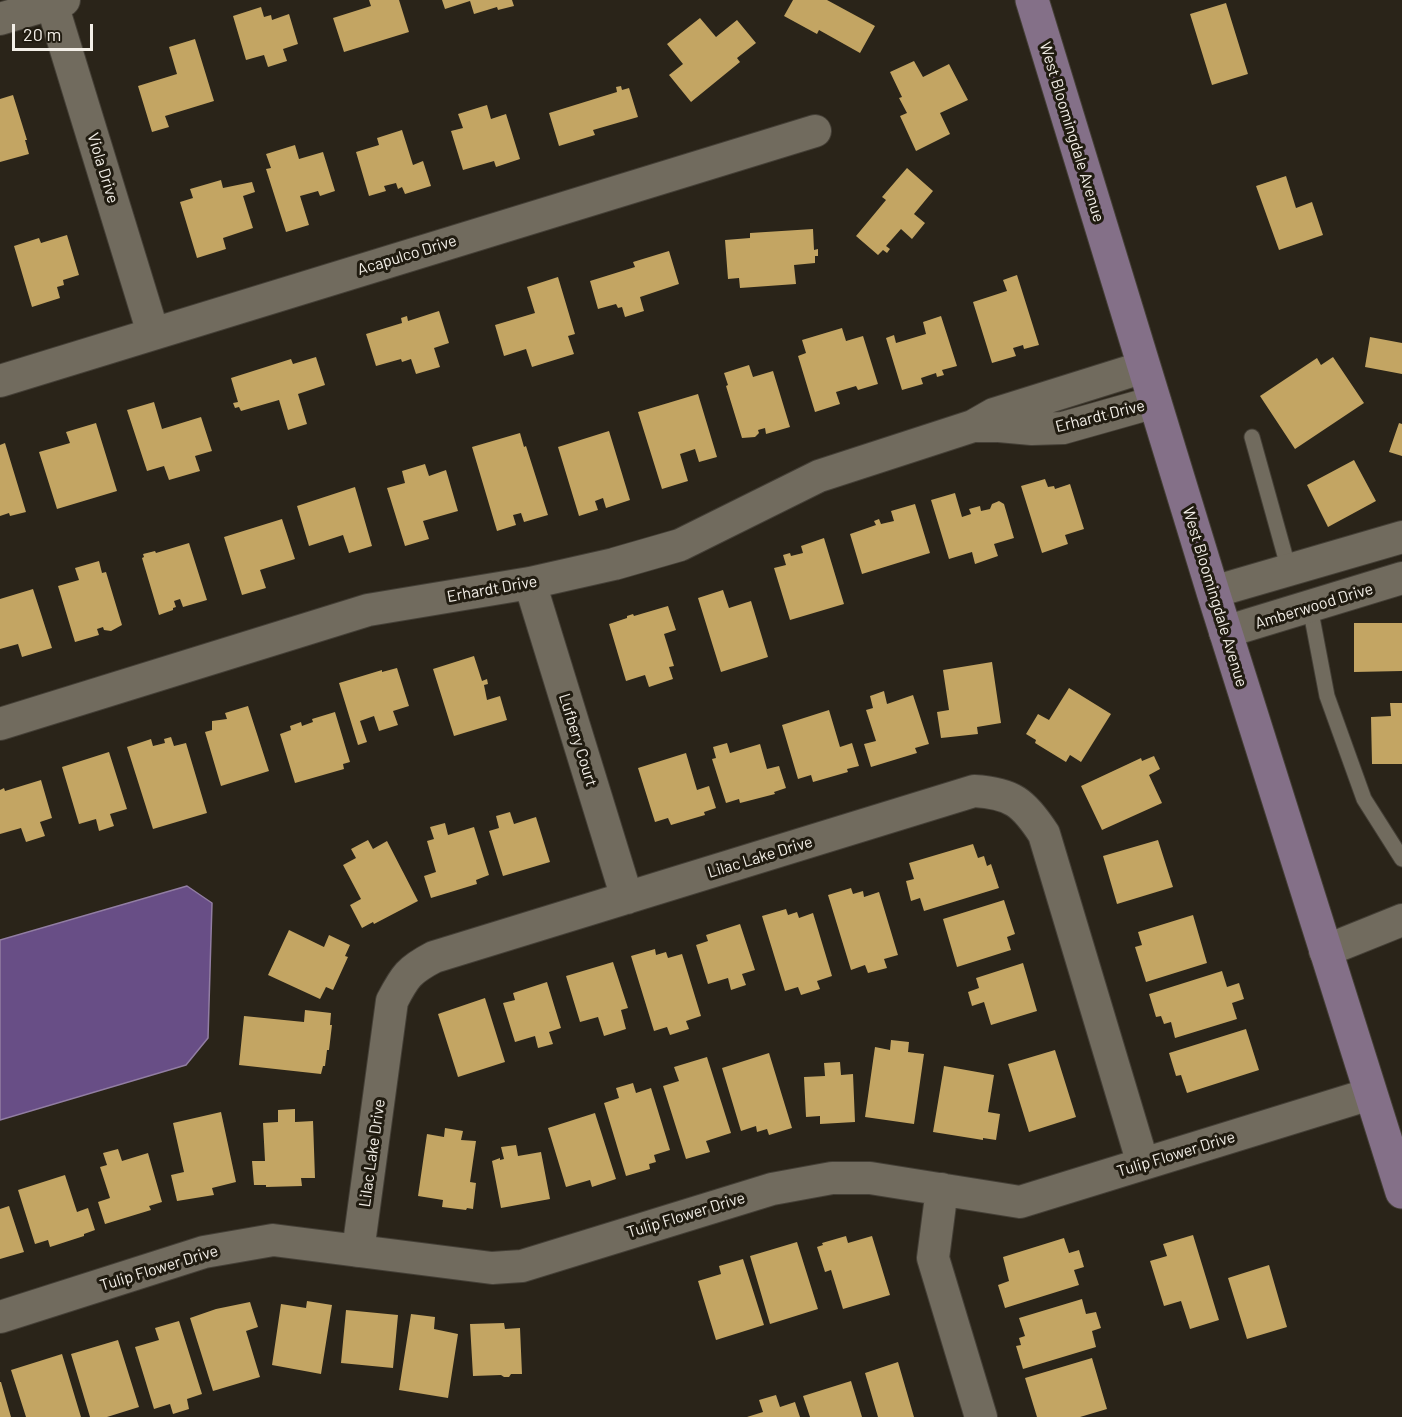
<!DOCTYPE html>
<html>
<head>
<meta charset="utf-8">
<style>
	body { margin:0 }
	#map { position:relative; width:1402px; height:1417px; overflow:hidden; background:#2a2419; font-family:Barlow,sans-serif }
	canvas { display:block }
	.scale { position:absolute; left:12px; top:24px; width:81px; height:27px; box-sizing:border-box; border:3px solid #f3efe8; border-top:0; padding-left:8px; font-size:18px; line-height:21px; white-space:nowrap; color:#f3efe8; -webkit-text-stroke:4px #201b10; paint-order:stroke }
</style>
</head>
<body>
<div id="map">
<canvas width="1402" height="1417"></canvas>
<div class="scale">20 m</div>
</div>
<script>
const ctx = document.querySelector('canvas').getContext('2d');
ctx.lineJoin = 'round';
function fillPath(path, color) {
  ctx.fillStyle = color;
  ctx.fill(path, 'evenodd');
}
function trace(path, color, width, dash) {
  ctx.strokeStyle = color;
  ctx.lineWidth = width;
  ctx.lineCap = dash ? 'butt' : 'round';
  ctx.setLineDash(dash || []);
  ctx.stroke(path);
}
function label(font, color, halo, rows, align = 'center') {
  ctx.font = font + ' Barlow,sans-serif';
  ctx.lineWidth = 6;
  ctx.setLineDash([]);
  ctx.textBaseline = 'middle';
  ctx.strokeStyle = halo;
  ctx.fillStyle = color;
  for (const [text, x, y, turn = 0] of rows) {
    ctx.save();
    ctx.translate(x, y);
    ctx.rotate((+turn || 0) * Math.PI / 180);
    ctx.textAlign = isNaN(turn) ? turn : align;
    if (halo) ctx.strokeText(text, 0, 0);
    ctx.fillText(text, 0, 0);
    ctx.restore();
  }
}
const water = new Path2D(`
	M187,886l25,17 -4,135 -22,27 -186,55v-180z`);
const building = new Path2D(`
	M369,0h30l10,32 -65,20 -11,-34 38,-12z
	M442,0h70l2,6 -16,4 -1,-3 -23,7 -4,-13 -25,8z
	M793,0h34l48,26 -15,27 -41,-23 -2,4 -33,-18z
	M1226,3l22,71 -36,11 -22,-71z
	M261,7l3,10 7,-2 1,5 17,-6 9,30 -15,5 4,12 -19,6 -4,-12 -18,5 -13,-44z
	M700,18l16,19 21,-17 19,23 -19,15 3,4 -49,40 -22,-27 14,-11 -16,-20z
	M195,39l19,62 -49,15 4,11 -17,5 -14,-46 39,-12 -8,-27z
	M914,61l9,16 26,-13 19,36 -28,13 10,21 -34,17 -16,-35 7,-3 -8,-15 3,-1 -12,-25z
	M621,86l1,4 7,-2 9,29 -45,13 2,5 -36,11 -10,-33 68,-21 -1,-5z
	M13,95l14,45h-2l4,14 -29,8v-63z
	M487,105l4,14 15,-5 14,45 -24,8 -2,-6 -31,9 -12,-39 12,-3 -5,-14z
	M402,130l11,35 10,-4 8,25 -26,8 -3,-7 -4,2 -2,-6 -12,3 2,5 -17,5 -13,-44 23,-7 -2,-7z
	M295,145l4,14 24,-7 12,39 -15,5 -2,-5 -18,5 9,29 -23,7 -20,-63 5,-1 -5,-14z
	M907,168l26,23 -19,23 11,9 -13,16 -11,-10 -15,17 4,3 -3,4 -4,-3 -5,5 -22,-19 30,-36 -4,-3z
	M1286,176l10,32 16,-6 11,33 -44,15 -23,-64z
	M221,180l2,8 29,-6 3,10 -12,4 10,32 -30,10 3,11 -29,9 -17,-56 13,-4 -3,-9z
	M813,229l1,21 4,-1v7h-3v7l-21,2 2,19 -56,4 -1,-10 -11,1 -3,-39 25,-2v-5z
	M67,235l12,40 -16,5 1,5 -7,2 3,11 -28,9 -18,-61 25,-8 2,5z
	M669,251l10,33 -39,13 4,14 -19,6 -3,-10 -4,1 -2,-4 -18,5 -8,-28 45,-14 -2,-5z
	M1017,275l22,70 -15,4 -1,-4 -10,3 3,8 -24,7 -19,-61 34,-11 -4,-11z
	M558,277l17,57 -7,2 6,18 -42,13 -6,-18 -22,7 -9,-31 40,-12 -8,-26z
	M439,311l10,32 -15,5 6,19 -24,7 -5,-15 -9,3 -1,-3 -25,7 -10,-32 36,-11 -1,-5 6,-2 1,5z
	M941,316l16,50 -15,4 2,5 -7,2 -1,-4 -15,5 2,6 -21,6 -16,-52 8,-3 2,8 30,-9 -3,-12z
	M842,328l4,13 17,-5 15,48 -20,6 -2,-4 -20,6 4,12 -25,8 -17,-56 8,-3 -4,-13z
	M1370,337l32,6v31l-37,-7z
	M316,357l9,28 -27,9 9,30 -19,6 -9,-30 -38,11 -2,-4 -4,1 -2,-5 5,-1 -7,-24 60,-19 2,5z
	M1333,357l31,46 -69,46 -35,-53 57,-38 4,7z
	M749,365l4,12 20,-6 17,56 -24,7 -1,-6 -7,2 1,3 -4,4 -13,1 -16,-52 2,-1 -4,-12z
	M698,394l19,63 -18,5 -4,-13 -15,5 8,27 -26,8 -24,-77z
	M154,402l8,27 39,-12 11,34 -17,5 5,15 -31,9 -5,-14 -17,5 -20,-61z
	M96,423l21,68 -60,18 -18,-57 31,-9 -4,-11z
	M1399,423l3,1v32l-13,-4z
	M609,431l21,69 -24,8 -3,-10 -8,3 3,9 -19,6 -21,-69z
	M520,433l4,14 2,-1 22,69 -24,7 -3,-9 -8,2 3,10 -19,6 -25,-84z
	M5,443l21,69 -16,4 -1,-3 -9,3v-71z
	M1354,460l22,41 -48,26 -21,-42z
	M425,464l4,12 17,-6 12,41 -35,10 6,18 -24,7 -18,-58 18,-5 -3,-12z
	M1045,479l3,8 6,-1 1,3 15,-5 14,45 -19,6 3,9 -26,9 -21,-67z
	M355,487l17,59 -23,7 -6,-18 -34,11 -12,-40z
	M955,493l7,24 9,-3 -2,-5 11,-3 1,5 9,-2 2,-5 7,-3 5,3 10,34 -20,6 4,12 -23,8 -3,-12 -23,7 -18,-59z
	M915,504l15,49 -68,21 -12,-40 26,-9 -2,-4 5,-2 2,5 13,-3 -3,-10z
	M282,519l13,40 -35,11 6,18 -24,7 -18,-58z
	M824,538l20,66 -54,16 -16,-52 12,-3 -3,-10 7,-2 1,3 12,-3 -2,-7z
	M189,543l18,57 -24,7 -3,-8 -6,2 2,6 -3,1v2l-14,5 -17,-57 2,-1 -1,-3 12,-3 1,2z
	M99,561l3,12 4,-1 16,53 -11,6 -7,-1 -1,-3 -6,2 2,6 -24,7 -17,-56 21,-6 -4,-12z
	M33,589l19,59 -30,9 -4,-13 -18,5v-50z
	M723,590l6,18 22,-7 17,56 -47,15 -23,-74z
	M668,606l8,24 -12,4 10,32 -5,1 4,12 -24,8 -4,-12 -19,6 -17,-57 18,-6v-2l6,-2 1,2z
	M1354,623h48v48l-48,1z
	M474,656l8,25 5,-2 1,5 -4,1 3,15 13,-4 7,24 -53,16 -21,-67z
	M992,662l9,61 -24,4 1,7 -37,4 -4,-26 12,-2 -6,-40z
	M397,668l12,38 -16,5 5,14 -19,6 -5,-15 -14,5 7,21 -9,3 -19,-62 43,-13v2z
	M1069,688l42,26 -30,48 -11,-7 -4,7 -31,-19 1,-3 -10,-6 12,-20 11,6z
	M884,691l3,13 26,-9 16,49 -14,4 2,5 -46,14 -7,-23 12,-3 -10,-31 7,-2 -3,-12z
	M1390,703h12v61h-30l-1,-47 20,-1z
	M248,706l21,65 -48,15 -16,-54 7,-2v-9l15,-2 -2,-6z
	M829,710l11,37 12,-4 7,23 -12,3 1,3 -35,10 -2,-7 -13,4 -16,-54z
	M335,712l15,50 -7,2 1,5 -49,14 -15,-49 11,-4 -1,-4 11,-4 1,4 11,-4 -1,-3z
	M171,737l3,9 12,-3 21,70 -54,16 -26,-82 24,-8 2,7 12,-3 -1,-4z
	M727,743l3,10 30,-9 7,25 12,-3 7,22 -12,4 1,2 -35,9 -1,-4 -13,4 -14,-44 4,-1 -3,-11z
	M109,752l18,57 -17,5 4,12 -15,5 -3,-12 -17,5 -17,-57z
	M686,753l11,37 12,-4 7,22 -12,4 1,3 -34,10 -3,-7 -13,4 -17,-54z
	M1154,756l6,13 -11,6 13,28 -60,27 -21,-44 60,-28 1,3z
	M41,780l11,38 -12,4 5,14 -19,6 -5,-14 -21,6v-44l4,-2 1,3z
	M510,812l4,12 22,-7 14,45 -47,14 -14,-45 10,-3 -3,-12z
	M445,823l3,12 26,-8 15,48 -13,5 1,4 -46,14 -7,-22 12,-4 -9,-31 7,-2 -4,-12z
	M368,840l5,9 14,-8 31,60 -44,23 -1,-2 -11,6 -12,-23 11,-6 -18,-34 13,-7 -5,-9z
	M1158,840l15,47 -56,17 -14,-48z
	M973,844l5,14 6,-2 3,10 4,-2 8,24 -75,23 -4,-13 -9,3 -5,-20 8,-2 -5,-16z
	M851,888l2,6 10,-3 1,6 15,-5 19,63 -14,4 3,9 -19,5 -3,-8 -14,5 -23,-75z
	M1004,900l11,34 -8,3 4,13 -54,17 -14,-48z
	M786,909l2,6 9,-3 2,6 14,-5 19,63 -15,5 3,8 -19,6 -3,-8 -13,4 -23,-75z
	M1193,915l14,48 -61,19 -11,-35 7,-2 -4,-13z
	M740,924l15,46 -13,4 4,11 -15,5 -3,-12 -20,6 -12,-39 12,-4 -2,-6z
	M289,930l35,17 5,-12 21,10 -5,11 3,1 -15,33 -7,-3 -6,12 -52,-24z
	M655,949l1,6 10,-3 2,6 14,-4 19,62 -15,5 3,8 -19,6 -3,-8 -13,4 -23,-75z
	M613,962l15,46 -7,2 5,19 -22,7 -6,-19 -18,5 -14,-46z
	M1023,963l14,48 -46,14 -7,-23 -12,4 -4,-14 11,-4 -3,-10z
	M1222,971l5,16 12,-4 5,16 -12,4 5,16 -62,19 -4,-16 -7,2 -3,-8 -5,1 -7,-23z
	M547,982l14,46 -12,4 4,12 -15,4 -3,-12 -20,6 -12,-39 12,-3 -2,-7z
	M485,998l20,64 -47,15 -20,-63z
	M305,1010l26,3 -1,12h2l-3,25h-2l-2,16h-2l-2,8 -82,-9 5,-49 60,6z
	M1246,1029l13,41 -72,23 -6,-18 -5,1 -7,-23z
	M891,1040l18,2 -1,10 16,2 -10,70 -49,-7 10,-70 15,3z
	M1055,1050l21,67 -47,15 -21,-68z
	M769,1053l23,75 -23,7 -2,-6 -10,3 -1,-6 -15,5 -19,-63z
	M707,1057l24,76 -25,8 4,11 -24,7 -23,-73 16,-5 -5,-14z
	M840,1062l1,13 12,-1 2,48 -35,2v-8l-14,1 -2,-40 21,-1 -1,-13z
	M944,1066l50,9 -6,37 12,2 -4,26 -13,-2v2l-50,-8z
	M633,1083l3,10 15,-5 19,62 -16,5 2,7 -7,2 1,5 -24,7 -22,-73 15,-5 -3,-10z
	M295,1109v13l18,-1 2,57h-14l1,8 -36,1v-2h-12l-2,-24h13l-2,-38 15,-1v-12z
	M221,1112l15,70 -24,6 2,7 -37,6 -6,-26 13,-3 -11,-49z
	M595,1113l21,66 -24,8 -2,-7 -24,7 -18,-59z
	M445,1128l18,3 -2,9 15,1 -6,41 6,1 -3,26 -6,-1 -1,2 -24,-3 1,-7 -25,-4 9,-62 17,3z
	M516,1145l2,11 23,-4 9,47 -49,9 -9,-47 8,-3v2l4,-1 -3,-12z
	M118,1149l4,12 26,-8 14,49 -13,4 2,4 -46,14 -7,-22 12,-4 -10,-31 7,-2 -4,-12z
	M65,1175l12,37 11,-4 7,22 -11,4v2l-34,11 -2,-7 -13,4 -17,-54z
	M9,1206l15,46 -24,7v-50z
	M1193,1235l26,85 -29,9 -9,-28 -17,5 -14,-45 17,-5 -4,-12z
	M846,1236l2,7 24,-7 18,59 -47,14 -12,-39 -6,2 -8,-25 6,-2 -1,-2z
	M1064,1238l5,15 10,-3 5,17 -10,3 5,15 -74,23 -7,-23 11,-4 -6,-24z
	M797,1242l21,67 -48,15 -20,-68z
	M743,1259l21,66 -48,15 -18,-59 23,-7 -2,-8z
	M1269,1265l18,62 -40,12 -19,-61z
	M1082,1299l4,15 10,-2 5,16 -9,3 4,16 -73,22 -7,-23 5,-1 -2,-7 6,-2 -6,-18z
	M307,1301l25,4 -11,69 -49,-9 9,-61 25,4z
	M250,1302l8,25 -12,4 14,46 -47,14 -23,-73 26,-9z
	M346,1310l52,5 -5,53 -52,-5z
	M411,1314l24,3 -1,12 24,5 -10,64 -49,-8z
	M179,1321l23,73 -15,5 2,10 -16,5 -3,-10 -16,5 -19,-62 24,-7 -4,-12z
	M504,1323l1,6 15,-1 2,46h-11l-2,3h-5l-3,-2 -28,1 -3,-52z
	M118,1340l21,67 -32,10h-17l-19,-63z
	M62,1354l19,63h-55l-15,-47z
	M1092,1358l15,51 -27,8h-43l-12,-39z
	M898,1362l16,55h-36l-13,-44z
	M851,1381l11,36h-52l-7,-21z
	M0,1382h1l10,35h-11z
	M776,1395l4,12 15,-5 5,15h-53l16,-5 -4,-12z`);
const service = new Path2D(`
	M1252,437l37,133
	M1310,607l17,89 37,103 38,60`);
const minor = new Path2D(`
	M52,4l101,329
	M0,19l64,-19
	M0,381l815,-250
	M977,426h22l33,3 31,-1 92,-26
	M530,583l97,315
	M1213,592l189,-55
	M1225,632l177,-54
	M0,724l368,-114 162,-27 84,-19 66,-19 139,-69 154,-50 21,-12 150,-47
	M1325,951l77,-31
	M942,1189l-9,69 48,159
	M358,1251l34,-250c13,-25 17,-31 42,-44l540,-166c38,2 50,12 70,43l99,330
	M0,1317l204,-65 69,-12 219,28 30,-2 250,-77 60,-11h38l150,24 350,-108`);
const secondary = new Path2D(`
	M1032,0l181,592 189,600`);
const streetNames = [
	["West Bloomingdale Avenue",1072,132,73],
	["Viola Drive",103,168,73],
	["Acapulco Drive",407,255,-17],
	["Erhardt Drive",1100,416,-14],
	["Erhardt Drive",492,589,-10],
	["West Bloomingdale Avenue",1215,597,73],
	["Amberwood Drive",1314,606,-17],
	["Lufbery Court",578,740,73],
	["Lilac Lake Drive",760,857,-17],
	["Lilac Lake Drive",372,1153,-82],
	["Tulip Flower Drive",1176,1154,-17],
	["Tulip Flower Drive",686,1215,-17],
	["Tulip Flower Drive",159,1268,-17]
];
fillPath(water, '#684e86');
trace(water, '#927ea3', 1.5);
fillPath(building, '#c3a563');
trace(service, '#443f36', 17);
trace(minor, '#443f36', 34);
trace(secondary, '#443f36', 35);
trace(service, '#716b5e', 15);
trace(minor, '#716b5e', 32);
trace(secondary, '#847088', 33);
label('16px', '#f3efe8', '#201b10', streetNames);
</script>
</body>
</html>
